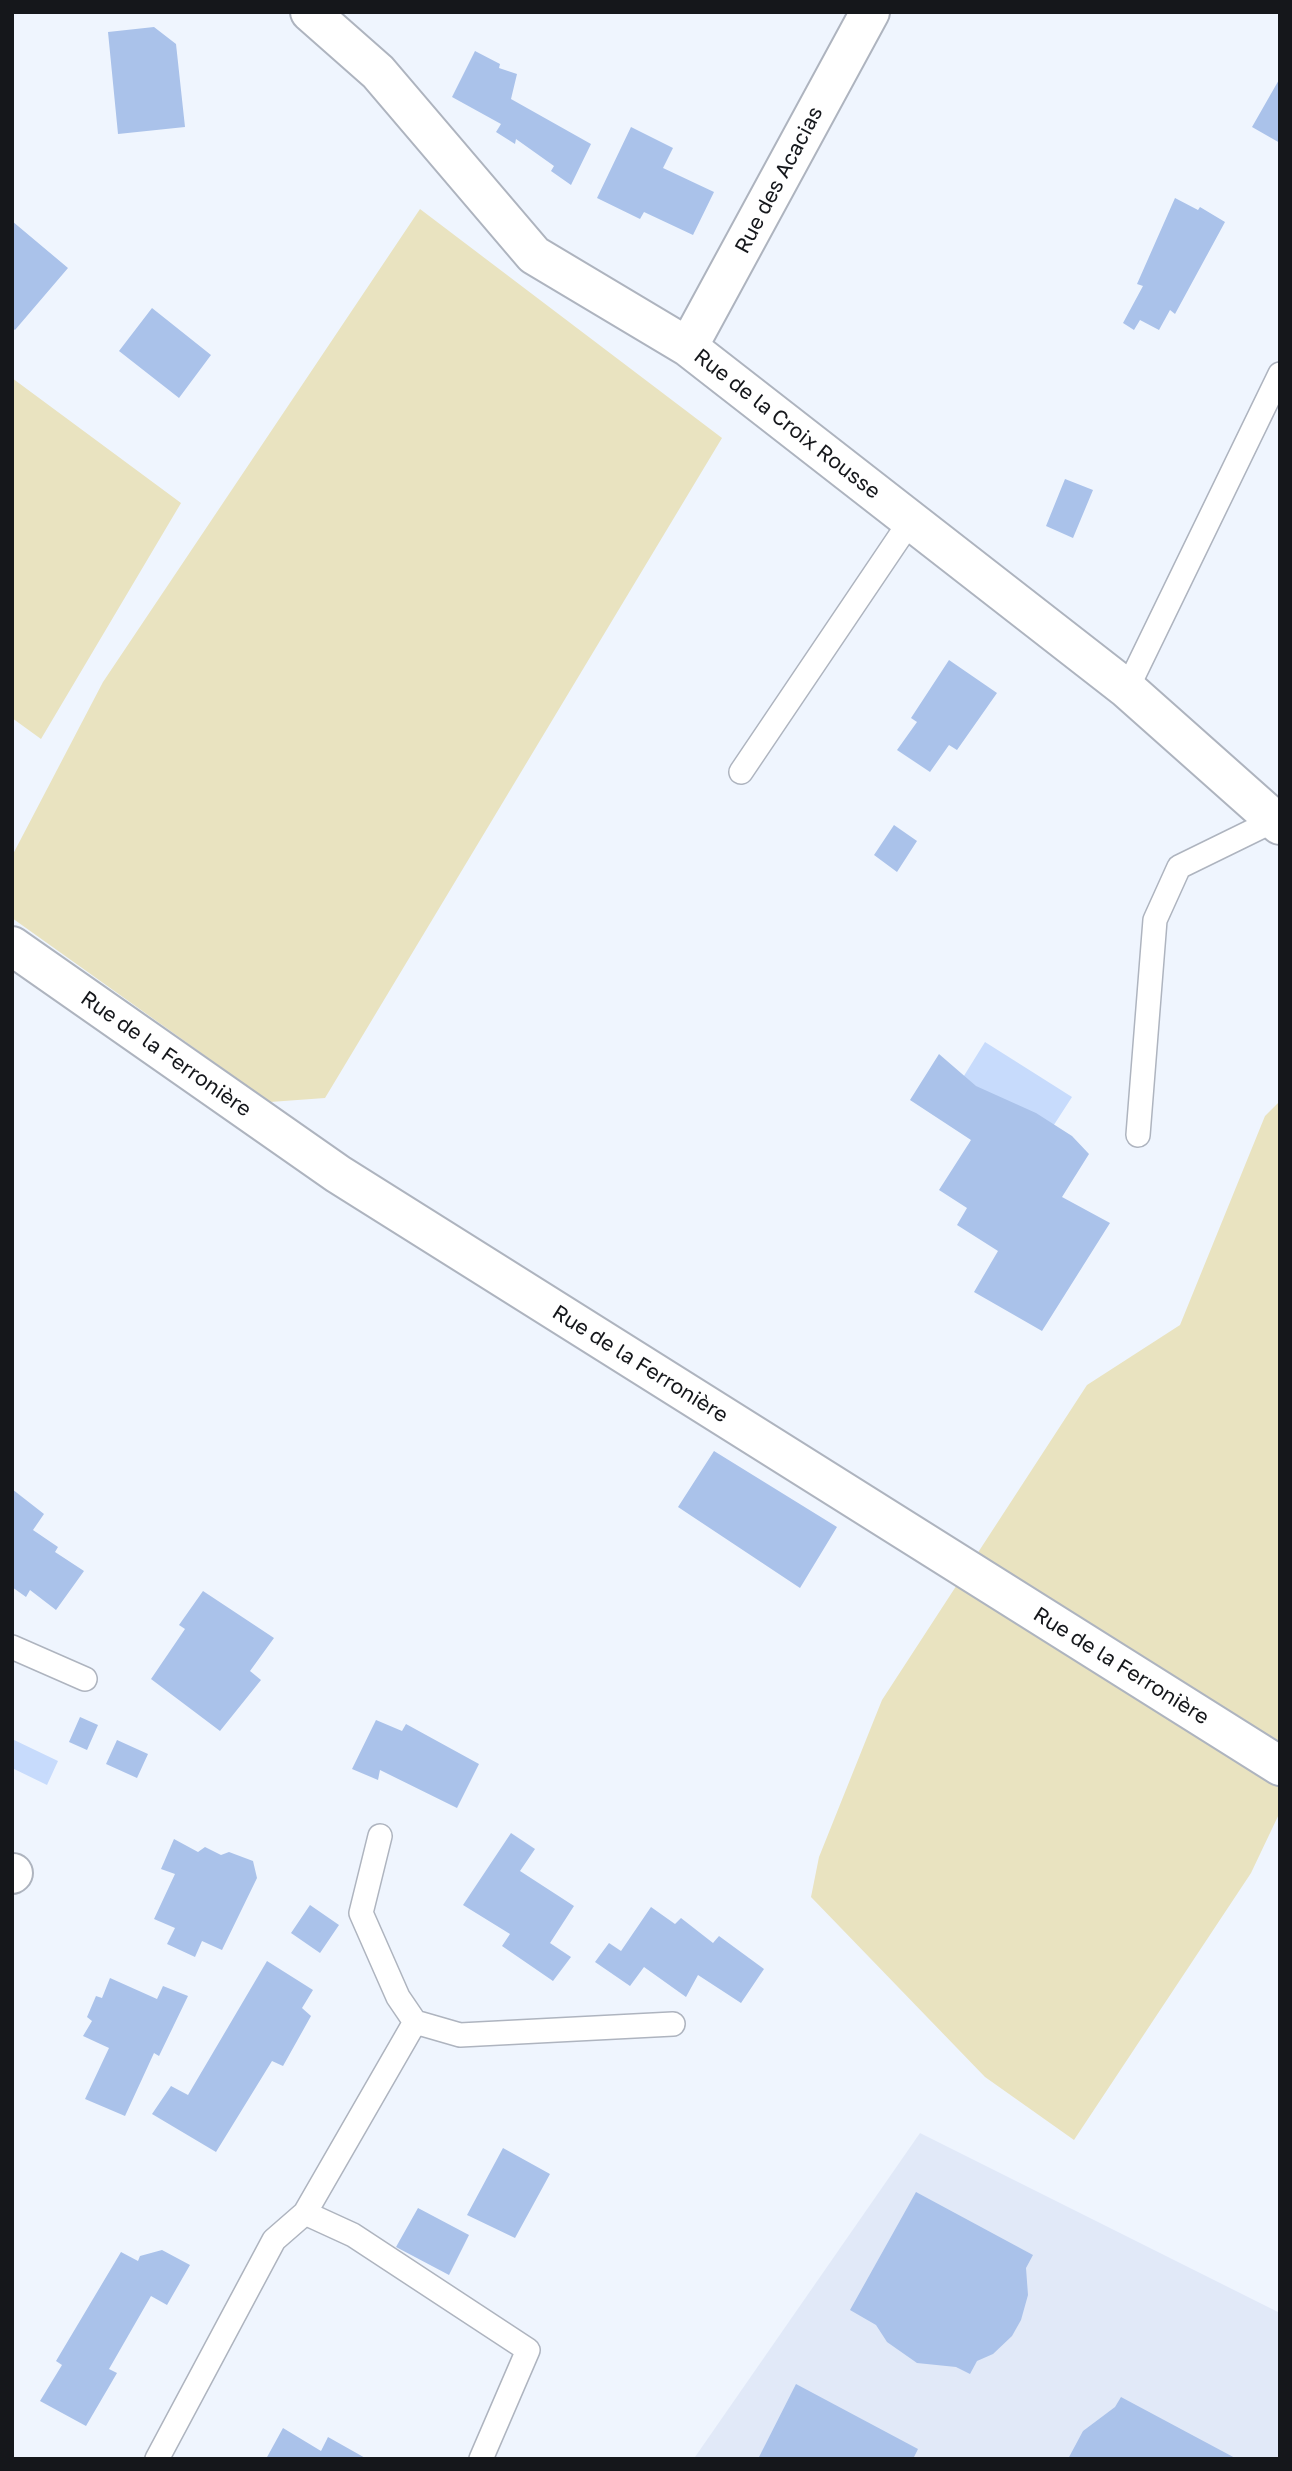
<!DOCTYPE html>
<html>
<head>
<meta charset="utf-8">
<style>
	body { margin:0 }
	#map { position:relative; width:1292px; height:2471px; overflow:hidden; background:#eff5fe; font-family:"Golos Text",sans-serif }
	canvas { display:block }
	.frame { position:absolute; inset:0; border:14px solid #15171b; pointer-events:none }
</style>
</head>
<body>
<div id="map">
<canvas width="1292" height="2471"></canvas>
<div class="frame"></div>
</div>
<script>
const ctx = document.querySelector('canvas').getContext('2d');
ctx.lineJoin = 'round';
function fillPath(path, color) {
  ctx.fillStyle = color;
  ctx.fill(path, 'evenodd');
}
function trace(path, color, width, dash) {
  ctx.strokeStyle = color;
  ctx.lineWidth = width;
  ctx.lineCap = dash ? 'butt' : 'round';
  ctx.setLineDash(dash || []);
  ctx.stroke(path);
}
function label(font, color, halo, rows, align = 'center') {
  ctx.font = font + ' "Golos Text",sans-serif';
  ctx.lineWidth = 5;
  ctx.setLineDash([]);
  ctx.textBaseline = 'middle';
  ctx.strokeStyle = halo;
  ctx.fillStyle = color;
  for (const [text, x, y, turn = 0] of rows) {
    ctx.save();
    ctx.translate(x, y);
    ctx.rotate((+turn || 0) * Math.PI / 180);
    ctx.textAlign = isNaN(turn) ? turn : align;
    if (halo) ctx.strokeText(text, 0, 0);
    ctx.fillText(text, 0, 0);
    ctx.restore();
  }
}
const built = new Path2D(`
	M920,2133l360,180v146l-585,-2z`);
const green = new Path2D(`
	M420,209l302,229 -397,660 -55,4 -258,-184v-62l91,-174z
	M12,378l169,125 -140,236 -29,-21z
	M1280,1101v711l-29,61 -177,267 -89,-63 -174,-180 8,-40 63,-157 205,-315 93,-60 85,-209z`);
const water = new Path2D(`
	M985,1042l87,55 -24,37 -86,-55z
	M12,1739l46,22 -11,24 -35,-17z`);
const building = new Path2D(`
	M154,27l22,17 9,83 -67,7 -10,-102z
	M475,51l25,13 -1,4 18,6 -6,25 80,45 -20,41 -20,-14 3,-5 -38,-27 -1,5 -19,-12 5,-8 -49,-27z
	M1280,78v65l-28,-16z
	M631,127l42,21 -10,20 51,24 -21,43 -49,-23 -4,7 -43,-21z
	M1175,198l23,12 2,-3 25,15 -50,92 -5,-4 -11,20 -19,-10 -6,10 -11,-7 20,-37 -6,-2z
	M12,221l56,47 -53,62 -3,-2z
	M152,308l59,47 -32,43 -60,-47z
	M1065,479l28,11 -20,48 -27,-12z
	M949,660l48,33 -40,57 -8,-5 -19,27 -33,-22 20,-28 -6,-4z
	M894,825l23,16 -20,31 -23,-17z
	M939,1054l37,32 60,27 36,23 17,18 -27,43 48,26 -68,108 -68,-39 24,-41 -41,-26 10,-17 -28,-18 32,-50 -61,-40z
	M714,1451l123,76 -37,61 -122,-81z
	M12,1489l32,25 -11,16 25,17 -3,5 29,19 -28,39 -26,-20 -4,7 -14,-10z
	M203,1591l71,47 -24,33 11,9 -41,51 -69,-52 34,-50 -6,-4z
	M80,1717l18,8 -11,25 -18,-8z
	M376,1720l26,11 4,-7 73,40 -22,44 -77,-38 -2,10 -26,-11z
	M117,1740l31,14 -11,24 -31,-14z
	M511,1833l24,16 -15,22 54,35 -24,37 21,14 -18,24 -51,-35 8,-12 -47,-29z
	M174,1839l24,13 7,-5 16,8 8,-3 24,9 4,17 -35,72 -20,-9 -7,16 -28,-13 8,-16 -21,-9 21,-45 -14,-5z
	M310,1905l29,20 -19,28 -29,-20z
	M651,1907l24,17 6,-6 32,25 6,-7 45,33 -23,34 -43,-28 -12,22 -42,-30 -14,19 -35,-24 14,-19 12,8z
	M267,1961l46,29 -11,18 9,8 -28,50 -11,-5 -56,91 -64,-38 19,-28 17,9z
	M110,1978l47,21 6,-13 25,10 -29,60 -5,-3 -29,63 -40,-17 24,-51 -26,-12 9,-15 -5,-4 9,-21 6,2z
	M503,2148l47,26 -35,64 -48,-23z
	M916,2192l117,63 -7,13 2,27 -7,25 -9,16 -19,18 -16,7 -7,13 -14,-7 -39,-4 -30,-21 -11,-17 -26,-15z
	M418,2208l51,27 -20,40 -53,-28z
	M162,2250l28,15 -23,40 -16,-9 -42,73 8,4 -31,53 -46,-25 22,-36 -6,-4 65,-109 17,9 2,-5z
	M796,2384l122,65 -5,10h-155z
	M1121,2397l116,62h-169l15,-28 32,-24z
	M283,2428l38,23 7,-14 39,22h-101z`);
const lane = new Path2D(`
	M1127,689l153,-315
	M741,772l170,-252
	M1138,1135l17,-215 24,-53 94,-46
	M12,1647l73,32
	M380,1836l-19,77 37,84 17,25 45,13 213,-11
	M305,2213l48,22 175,115 -47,109
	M157,2459l117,-219 31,-27 110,-191`);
const street = new Path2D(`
	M310,12l68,60 156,183 154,92 439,342 153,136
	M688,347l182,-335
	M12,946l326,228 942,592
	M12,1874l1,-1`);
const streetNames = [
	["Rue des Acacias",779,180,-62],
	["Rue de la Croix Rousse",787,424,38],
	["Rue de la Ferronière",166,1054,35],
	["Rue de la Ferronière",640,1364,32],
	["Rue de la Ferronière",1121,1666,32]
];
fillPath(built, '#e1e9f8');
fillPath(green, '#e9e3c0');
fillPath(water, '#c7dbfc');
fillPath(building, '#aac2ea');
trace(lane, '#aeb4bf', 26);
trace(street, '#aeb4bf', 42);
trace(lane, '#fff', 23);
trace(street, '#fff', 38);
label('21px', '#15171b', '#fff', streetNames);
</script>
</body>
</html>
